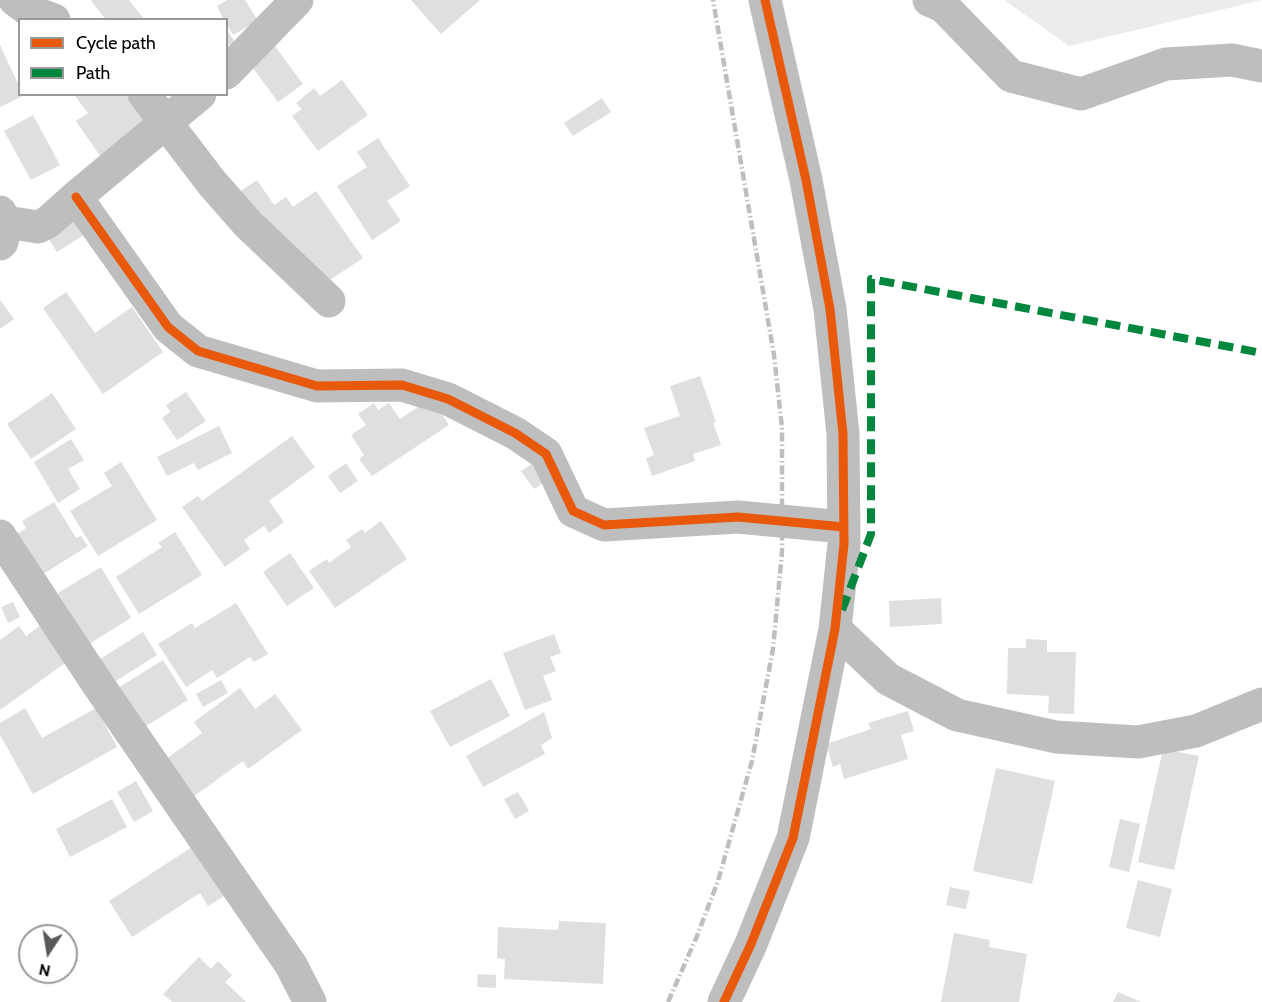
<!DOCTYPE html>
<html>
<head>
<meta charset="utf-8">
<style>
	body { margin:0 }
	#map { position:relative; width:1262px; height:1002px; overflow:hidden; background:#fff; font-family:Cabin,sans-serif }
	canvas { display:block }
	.legend { position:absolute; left:18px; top:18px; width:210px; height:78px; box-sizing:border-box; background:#fff; border:2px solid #999; margin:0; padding:8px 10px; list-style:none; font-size:18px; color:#000 }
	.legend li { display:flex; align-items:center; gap:12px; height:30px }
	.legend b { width:30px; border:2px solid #999 }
	.north { position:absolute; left:18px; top:924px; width:60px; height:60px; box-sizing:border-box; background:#fff; border:2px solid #999; border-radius:50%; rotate:192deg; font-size:16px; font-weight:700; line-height:24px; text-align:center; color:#000 }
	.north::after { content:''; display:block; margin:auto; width:21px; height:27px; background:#595959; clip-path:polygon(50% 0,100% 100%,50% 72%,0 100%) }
</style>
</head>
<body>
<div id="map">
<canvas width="1262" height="1002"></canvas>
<ul class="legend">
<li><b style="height:8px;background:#e8590c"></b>Cycle path</li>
<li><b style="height:8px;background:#00873e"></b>Path</li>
</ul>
<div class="north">N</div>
</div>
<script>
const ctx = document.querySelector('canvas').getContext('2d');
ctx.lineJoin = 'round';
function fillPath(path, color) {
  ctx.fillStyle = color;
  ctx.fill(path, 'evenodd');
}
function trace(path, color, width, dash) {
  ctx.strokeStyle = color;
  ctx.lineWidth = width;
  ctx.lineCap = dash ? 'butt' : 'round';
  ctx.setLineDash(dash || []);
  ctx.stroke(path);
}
const green = new Path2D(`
	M1004,0h258l-193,46z`);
const building = new Path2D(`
	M92,0h37l16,20h-39l-15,-19z
	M227,0h18l13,21 -25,14 -7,-12v-3h-2l-7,-14z
	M411,0h69l-39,34z
	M226,28l9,14 -9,5z
	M272,42l31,42 -25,18 -31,-42z
	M0,45l20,43v6l3,2 -23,11z
	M342,80l26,35 -50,36 -26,-35 10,-7 -6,-6 18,-15 6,8z
	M78,94h52l27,32 -57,30 -24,-35 12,-8 -13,-17z
	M602,98l9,14 -38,24 -9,-13z
	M33,115l27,50 -29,15 -27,-49z
	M378,138l32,48 -23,15 14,20 -29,19 -35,-54 30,-19 -10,-15z
	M257,180l17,25 12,-8 7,10 23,-16 47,67 -39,26 -85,-92z
	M70,213l14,22 -27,17 -14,-22z
	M66,292l29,41 37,-26 31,45 -60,42 -60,-86z
	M0,300l14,19 -14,10z
	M700,376l16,46 -3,1 8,22 -28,9 2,7 -43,15 -6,-18 8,-3 -10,-27 36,-12 -10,-30z
	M186,392l20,29 -29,19 -15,-22 8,-6 -4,-7z
	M52,393l24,36 -45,30 -24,-35z
	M431,398l18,27 -77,51 -13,-17 5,-4 -13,-20 15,-10 -8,-11 16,-11 4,7 11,-7 11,16z
	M219,426l13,27 -34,17 -4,-7 -27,13 -10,-19z
	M292,436l23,31 -46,34 15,21 -15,11 -5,-7 -20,14 6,9 -25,18 -43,-60 16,-11 4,5z
	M71,439l13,21 -16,9 12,20 -22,14 -24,-41z
	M538,460l12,19 -16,10 -13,-18z
	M121,462l36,58 -59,36 -28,-45 42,-25 -8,-13z
	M346,463l12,18 -18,12 -12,-17z
	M54,502l22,36 5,-2 7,10 -48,30 -26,-40 12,-8 -4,-7z
	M381,521l26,38 -72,49 -26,-37 18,-12 2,4 22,-16 -5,-7 16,-11 3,4z
	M175,532l27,43 -63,39 -23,-37 46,-30 -4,-4z
	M290,553l24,35 -27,18 -24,-34z
	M101,567l30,51 -42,26 -31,-51z
	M941,598l1,26 -52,3 -1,-26z
	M13,602l7,15 -12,6 -7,-16z
	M236,603l32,51 -14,8 -4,-5 -33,21 -5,-8 -26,17 -28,-43 34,-21 3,5z
	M42,624l26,37 -68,49v-70l19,-14 7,10z
	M143,632l14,23 -46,29 -14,-23z
	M554,634l7,19 -11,4 6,14 -13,5 9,24 -27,10 -22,-57z
	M1026,639l21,1v12h29l-2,62 -26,-1 1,-17 -42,-2 1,-46h18z
	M163,660l25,40 -50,31 -25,-40z
	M491,679l19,37 -60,31 -20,-36z
	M221,680l7,13 -25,14 -7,-13z
	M240,688l15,21 20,-15 27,36 -54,39 -5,-8 -53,38 -28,-37 40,-29 -8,-11z
	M25,708l17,30 54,-30 21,39 -84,47 -33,-59v-12z
	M908,711l6,20 -13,4 7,24 -64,20 -4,-15 -7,3 -7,-23 45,-15 -3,-6z
	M544,712l8,26 -11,7 4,9 -62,33 -17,-31z
	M1163,749l36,7 -25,114 -36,-8z
	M996,768l59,13 -23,103 -59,-13z
	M136,781l17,30 -19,11 -17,-30z
	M518,792l11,19 -14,8 -11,-20z
	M112,799l15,28 -57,30 -14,-28z
	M1120,819l20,5 -11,48 -20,-5z
	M192,847l32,49 -16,10 -8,-13 -68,44 -23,-36z
	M1138,880l34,9 -12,48 -34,-9z
	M950,887l20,4 -4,18 -20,-4z
	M559,921l47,2 -3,61 -99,-5 1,-20 -8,-1 1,-31 60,3z
	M954,933l36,7 -1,7 38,7 -8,48h-78z
	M199,957l12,12 7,-8 14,14 -7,7 21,20h-74l-9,-8z
	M478,974l18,1v13l-19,-1z
	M1118,992l23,10h-28z`);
const minor = new Path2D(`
	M15,0l15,11 24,9
	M929,0l14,6 68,70 70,18 85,-30 66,-4 30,6
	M226,73l71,-73
	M144,94l68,89 36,41 81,77
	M76,197l92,130 30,24 119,35 85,-1 46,14 67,34 31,21 27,57 31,14 134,-8 106,10
	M6,222l32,5 10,-5 28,-25 124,-103
	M0,536l97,147 194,282 19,37
	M835,629l53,50 69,36 99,22 82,5 58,-11 66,-27
	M724,1002l27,-58 42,-106 42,-209 9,-85 -1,-110 -13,-125 -24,-129 -41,-180`);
const tertiary = new Path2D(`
	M0,212l6,10 -4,20 -2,2`);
const rail = new Path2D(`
	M668,1002l29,-66 21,-55 34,-120 21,-112 9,-97v-124l-8,-73 -61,-355`);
const quiet = new Path2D(`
	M842,610l29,-76v-255l391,74`);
const cycleway = new Path2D(`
	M76,197l92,130 30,24 119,35 85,-1 46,14 67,34 31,21 27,57 31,14 134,-8 106,10
	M724,1002l27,-58 42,-106 42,-209 9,-85 -1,-110 -13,-125 -24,-129 -41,-180`);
fillPath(green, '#ececec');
fillPath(building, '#dfdfdf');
trace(minor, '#bebebe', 33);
trace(tertiary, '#bebebe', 33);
trace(rail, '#bebebe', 4.5, [9, 3, 1.5, 3]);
trace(quiet, '#00873e', 8, [15, 8]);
trace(cycleway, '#e8590c', 9);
</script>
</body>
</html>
